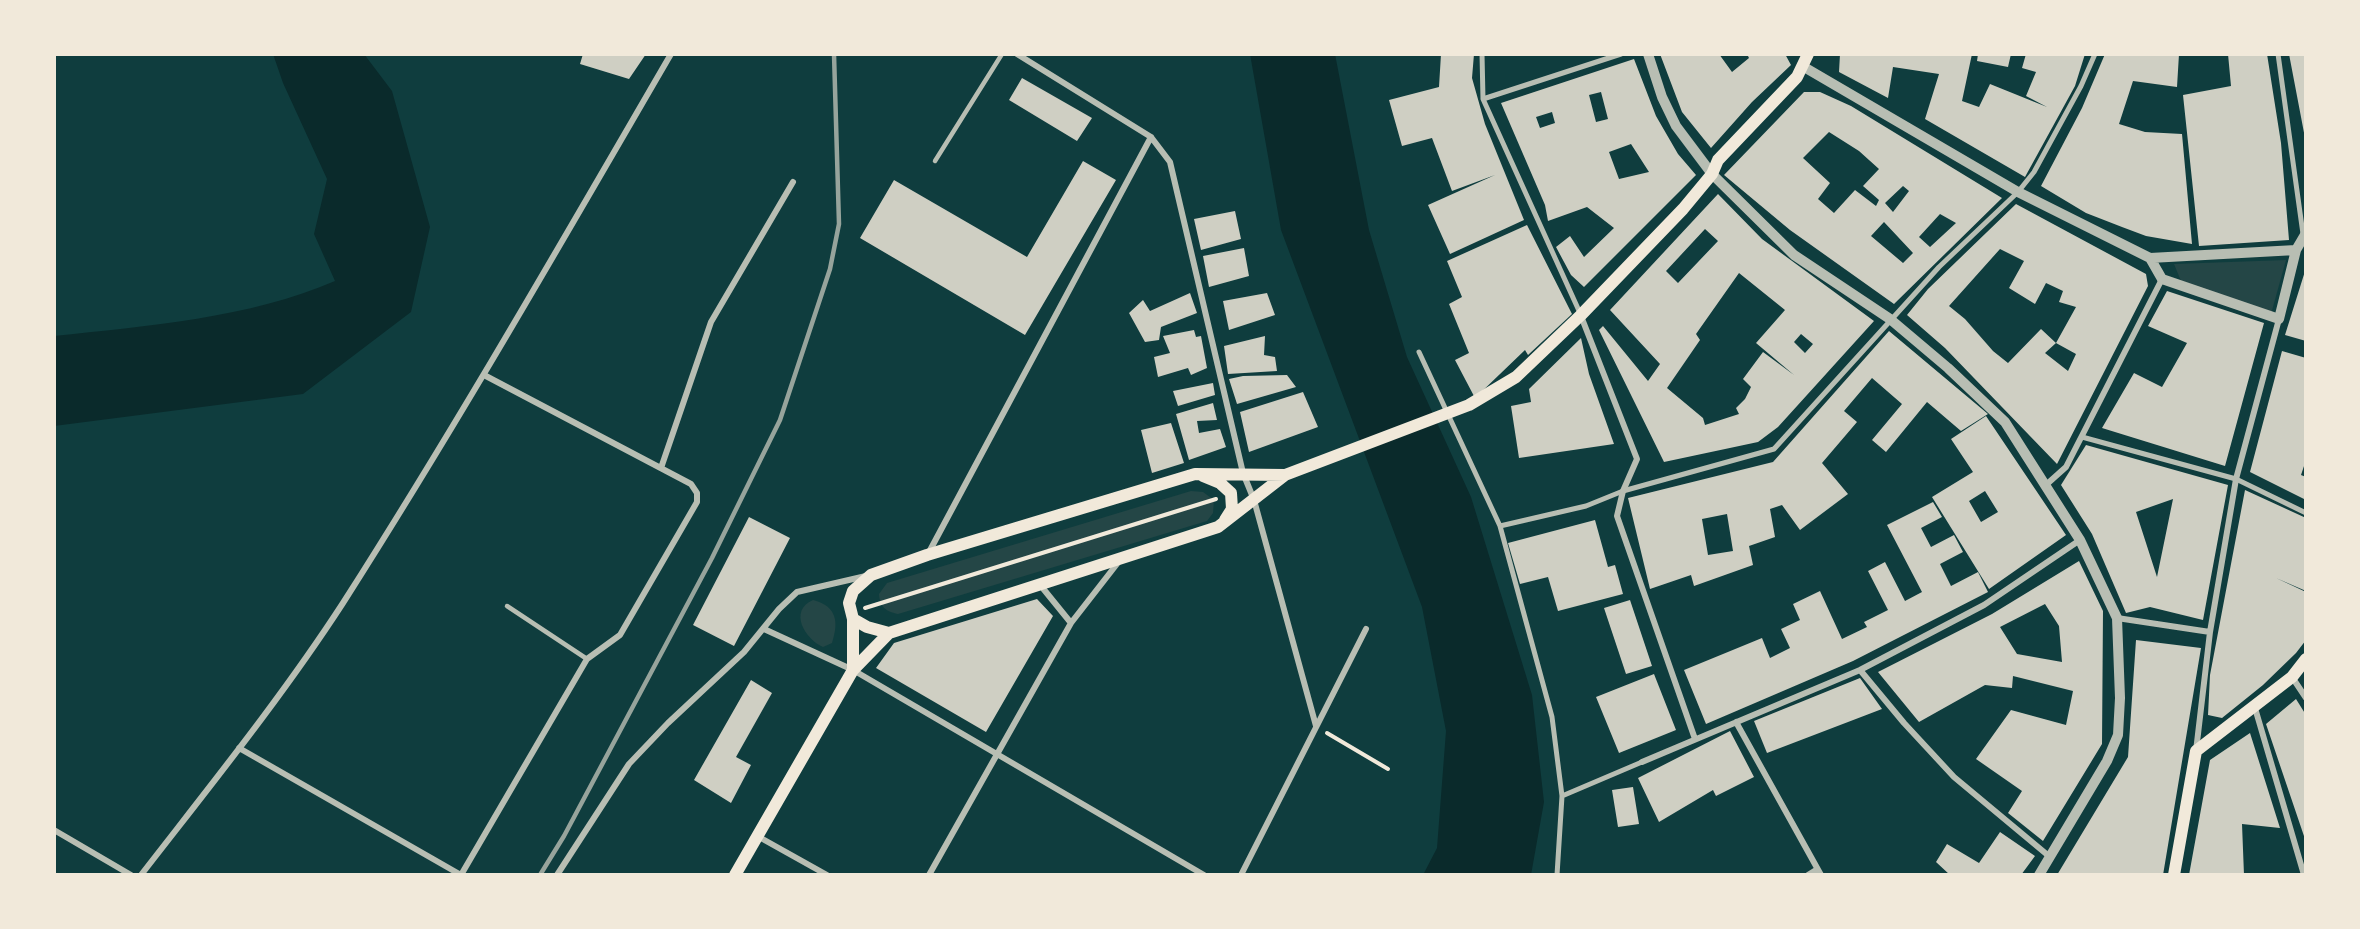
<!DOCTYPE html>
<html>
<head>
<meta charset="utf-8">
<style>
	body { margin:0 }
	#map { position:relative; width:2360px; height:929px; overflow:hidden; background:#0f3d3e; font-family:"Space Grotesk",sans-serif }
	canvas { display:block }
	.frame { position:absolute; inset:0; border:56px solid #f1e9da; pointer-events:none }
</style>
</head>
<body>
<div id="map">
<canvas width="2360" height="929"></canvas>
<div class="frame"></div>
</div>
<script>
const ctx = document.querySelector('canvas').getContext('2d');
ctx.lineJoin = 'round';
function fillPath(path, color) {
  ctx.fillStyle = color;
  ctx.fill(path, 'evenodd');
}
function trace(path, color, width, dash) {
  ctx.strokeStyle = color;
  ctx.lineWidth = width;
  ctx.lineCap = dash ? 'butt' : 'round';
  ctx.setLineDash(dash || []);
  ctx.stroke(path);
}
const green = new Path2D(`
	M2286,260l-15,54 -90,-33 -7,-17z
	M1191,491l12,1 11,8 -1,13 -6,8 -309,93c-13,-3 -18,-7 -19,-20l8,-11z
	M813,600c24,6 26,22 19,43l-9,4c-18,-8 -35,-36 -10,-47z`);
const water = new Path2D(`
	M273,54h91l28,37 38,136 -19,85 -108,82 -249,32v-90c92,-10 196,-18 281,-55l-21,-47 13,-55 -44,-96z
	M1250,54h85l34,176 38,127 64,140 61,198 12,107 -13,73h-108l14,-27 9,-117 -24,-124 -141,-377z`);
const building = new Path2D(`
	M583,54h63l-17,25 -49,-15z
	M1441,54h33l-2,24 13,46 39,96 -74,34 -22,-49 67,-30 -43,16 -20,-53 -30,8 -13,-46 50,-13z
	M1660,54h59l13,18 17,-14 -2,-4h38l6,11 -39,37 -41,46 -29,-36z
	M1840,54h132l-10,47 17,6 11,-23 57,23 -21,-11 10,-24 -14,-4 4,-14h59l-10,32 -50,91 -100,-58 14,-45 -46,-7 -5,31 -49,-26z
	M1978,54h33l-3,13 -31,-6z
	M2105,54h74l-2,33 -44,-6 -14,43 26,8 37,2 10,110 -46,-8 -24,-9 -36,-14 -45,-27 41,-78z
	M2228,54h39l14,89 8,97 -90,6 -16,-151 48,-9z
	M2289,54h17v84h-1z
	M1634,59l22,57 22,38 18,21 -112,112 -13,-12 -15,-28 14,-11 14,21 30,-29 -27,-21 -39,14 -3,-16 -44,-102zM1601,92l7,27 -12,3 -7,-27zM1552,112l3,11 -15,5 -4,-11zM1631,144l18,28 -30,7 -10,-27z
	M1022,78l70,40 -15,23 -68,-41z
	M1804,92h16l31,14 151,92 -108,106 -104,-74 -66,-55zM1829,132l30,19 20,18 -16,17 16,14 -3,6 -21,-16 -21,23 -16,-14 12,-16 -27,-25zM1903,186l6,5 -16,21 -8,-9zM1940,214l16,9 -26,24 -11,-10zM1884,222l29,31 -10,10 -32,-27z
	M1083,161l33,19 -91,155 -165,-97 34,-58 133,77z
	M1718,194l44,45 112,82 -96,106 -20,15 -94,20 -65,-132 4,-4 45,55 12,-17 -50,-54zM1705,229l13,12 -40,42 -12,-12zM1739,273l46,37 -29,33 38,32 -31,-23 -20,27 8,8 -6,12 -9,9 3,6 -34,11 -2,-7 -36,-30 33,-48 -4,-6zM1801,334l12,10 -8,9 -11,-11z
	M2016,204l130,70 2,12 -91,178 -112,-116 -38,-33 21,-26zM2000,249l24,12 -15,27 26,16 11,-21 17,8 -4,11 17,5 -20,36 -15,-14 -33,34 -15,-12 -28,-32 -16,-13zM2056,343l20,11 -8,17 -23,-18z
	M1235,211l6,28 -40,11 -7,-31z
	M1527,225l45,89 -44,41 -3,-5 -50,48 -20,-38 14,-7 -20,-49 13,-7 -15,-36z
	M1244,248l5,28 -40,11 -6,-31z
	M2306,268v73l-21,-6z
	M2167,291l97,32 -39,143 -123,-38 32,-55 28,14 25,-44 -39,-17z
	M1190,293l7,20 -36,14 -2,13 -14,2 -16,-29 14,-13 7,11z
	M1267,293l8,22 -46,15 -6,-29z
	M1194,330l2,7 5,-1 6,32 -16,7 -3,-7 -30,9 -4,-20 16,-4 -7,-17z
	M1889,331l99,83 -27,17 -34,-29 -41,50 -14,-12 30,-36 -30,-26 -28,33 13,11 -35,41 26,31 -48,36 -18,-25 -12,4 5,28 -26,9 4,19 -59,21 -3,-11 -41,14 -22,-91 145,-36zM1727,514l6,37 -25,4 -6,-36z
	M1265,336l-1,19 11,2 2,14 -49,3 -4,-28z
	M1581,338l8,36 25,70 -95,14 -8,-52 20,-4 -2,-13z
	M2282,351l24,7v102l-5,15 5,2v23l-56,-28z
	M1287,375l9,12 -59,17 -8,-25 14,-3z
	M1213,383l2,12 -37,11 -5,-15z
	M1303,392l15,35 -69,25 -9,-40z
	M1213,403l4,17 -20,1 2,12 21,-4 6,18 -37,13 -13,-46z
	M1986,416l80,119 -77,54 -57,-92 41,-25 -22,-33zM1985,491l13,21 -17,10 -12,-21z
	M1171,423l13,40 -32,10 -11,-43z
	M2086,445l142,40 -25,135 -53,-13 -24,6 -34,-79 -31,-49zM2173,499l-16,78 -21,-65z
	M2245,490l61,28v73l-30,-13 30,14v48l-10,13 -33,32 -41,33 -14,-3 2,-40z
	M1933,502l9,15 -21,11 10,19 23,-12 9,17 -23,12 11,22 27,-14 10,20 -135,69 -147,63 -22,-54 78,-32 8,20 20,-10 -9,-19 19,-9 -7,-16 27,-13 22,48 25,-12 -3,-5 24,-12 -20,-39 17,-9 20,39 17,-9 -35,-67z
	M749,517l41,21 -56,108 -41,-21z
	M1595,520l13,47 7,-2 8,29 -65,17 -10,-34 -28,7 -12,-41z
	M2079,561l24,50 -1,133 -59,97 -35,-28 14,-22 -46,-32 35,-49 55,15 7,-34 -60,-15 -1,12 -27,-3 -66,37 -41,-50 114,-58zM2045,604l14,22 3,36 -45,-8 -17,-27z
	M1037,599l16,17 -67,116 -110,-64 18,-25z
	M1630,600l22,66 -26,8 -22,-66z
	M2136,640l65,8 -38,227h-106l71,-118z
	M1654,674l22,56 -57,23 -23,-56z
	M1860,678l22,31 -115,44 -13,-32z
	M751,680l21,13 -36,64 15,8 -20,38 -37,-23z
	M2296,699l10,16v127l-40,-118z
	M1730,731l24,46 -38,19 -3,-6 -54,32 -21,-44z
	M2250,733l30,95 -38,-4 2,51h-55l21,-115z
	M1633,787l6,37 -21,3 -6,-37z
	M2000,832l35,24 -14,19h-71l-14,-13 11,-18 32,19z`);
const path = new Path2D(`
	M865,608l351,-109
	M1327,733l61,36`);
const service = new Path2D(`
	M935,161l67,-107
	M507,606l80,53`);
const pedestrian = new Path2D(`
	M1482,54l1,45 97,214
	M2278,54l25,180
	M1483,99l138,-45
	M1419,352l81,174 52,191 10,79 -5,79
	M2082,437l154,42 70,34
	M1500,526l86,-20 37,-15 151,-42 165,-182 79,-75 16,-20 47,-86 14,-32
	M1562,796l80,-34`);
const minor = new Path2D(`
	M1017,54l134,83 19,25 73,311 11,27 62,226
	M1581,316l56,143 -14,32 -6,25 78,223
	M661,468l50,-146 82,-140
	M2047,484l19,-17 96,-188
	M928,554l223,-417
	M1041,586l30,37
	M2117,618l93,14
	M764,629l89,41 351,205
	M1860,670l44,53 50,54 96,80
	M2292,677l14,21
	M2255,708l49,167
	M1736,722l85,153
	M239,748l222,127
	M2196,751l14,-119 26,-153 43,-160
	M1642,762l218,-92 124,-65 96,-65
	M54,830l77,45
	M759,837l68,38
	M141,875c69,-89 141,-178 202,-272 115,-180 221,-365 328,-549
	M461,875l126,-216 33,-24 77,-133v-9l-6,-9 -207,-109
	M557,875l72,-111 39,-41 76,-71 35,-43 18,-17 69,-16
	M929,875l142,-252 49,-63
	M1241,875l125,-246
	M1808,875l8,-5`);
const tertiary = new Path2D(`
	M1648,54l14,43 14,29 36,48 82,81 96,64 58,49 57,54 75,118 37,78 3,80 -2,37 -11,26 -68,114
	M1804,67l214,125 132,66 146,-8
	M2150,258l12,21 117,40 17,-69 10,-17`);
const secondary = new Path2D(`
	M1203,476l17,7 11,10 1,16 -7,11
	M853,619l14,8 22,6
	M853,670v-51l-4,-16 4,-12 18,-16 56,-20 268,-81 90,1
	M735,875l118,-205 36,-37 329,-106 67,-52 184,-70 47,-28 65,-62 102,-106 29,-35 6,-14 79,-83 11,-23
	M2174,875l22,-124 96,-74 14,-18`);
const rail = new Path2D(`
	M540,875l24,-39 148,-278 68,-138 50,-151 9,-45 -5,-170`);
fillPath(green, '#244646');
fillPath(water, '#0a2a2b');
fillPath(building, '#cfcfc3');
trace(path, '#f1e9da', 4);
trace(service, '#b8beb3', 4.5);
trace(pedestrian, '#b8beb3', 5);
trace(minor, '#b8beb3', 6);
trace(tertiary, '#b8beb3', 10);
trace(secondary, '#f1e9da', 12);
trace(rail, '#97a49c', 4.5);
</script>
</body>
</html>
